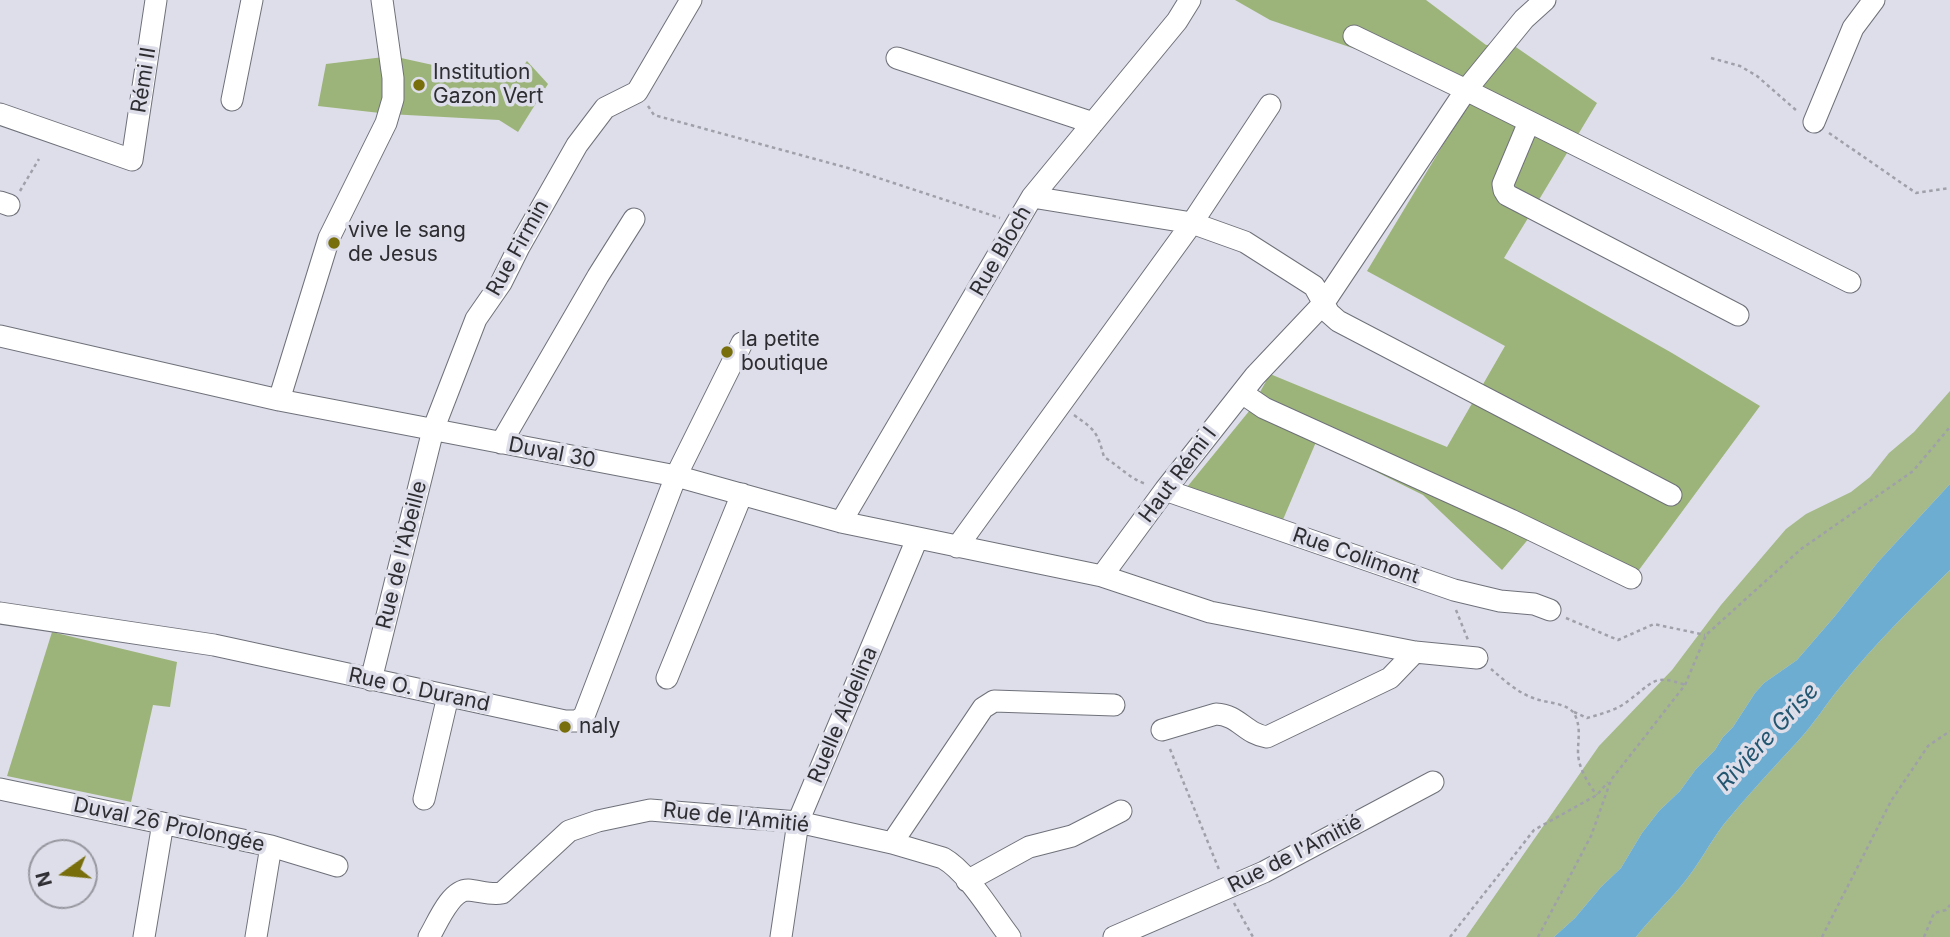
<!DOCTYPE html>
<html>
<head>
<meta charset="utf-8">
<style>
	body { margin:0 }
	#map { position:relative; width:1950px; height:937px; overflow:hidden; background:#dddee9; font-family:Inter,sans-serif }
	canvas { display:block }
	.north { position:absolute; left:28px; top:839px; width:70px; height:70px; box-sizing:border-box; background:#dddee9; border:2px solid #9797a0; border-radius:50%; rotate:255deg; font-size:19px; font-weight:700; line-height:28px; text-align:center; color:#2d2d32 }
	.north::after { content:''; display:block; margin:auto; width:24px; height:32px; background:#786e0c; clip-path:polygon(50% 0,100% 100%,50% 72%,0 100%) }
</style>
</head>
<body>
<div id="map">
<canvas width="1950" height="937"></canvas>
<div class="north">N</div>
</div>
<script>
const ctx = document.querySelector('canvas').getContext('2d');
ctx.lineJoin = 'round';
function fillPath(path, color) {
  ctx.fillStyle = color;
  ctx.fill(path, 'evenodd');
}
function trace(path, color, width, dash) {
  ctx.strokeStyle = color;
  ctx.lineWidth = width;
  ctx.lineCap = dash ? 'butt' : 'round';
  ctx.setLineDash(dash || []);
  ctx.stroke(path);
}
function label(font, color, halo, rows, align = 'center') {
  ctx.font = font + ' Inter,sans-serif';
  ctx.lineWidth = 7;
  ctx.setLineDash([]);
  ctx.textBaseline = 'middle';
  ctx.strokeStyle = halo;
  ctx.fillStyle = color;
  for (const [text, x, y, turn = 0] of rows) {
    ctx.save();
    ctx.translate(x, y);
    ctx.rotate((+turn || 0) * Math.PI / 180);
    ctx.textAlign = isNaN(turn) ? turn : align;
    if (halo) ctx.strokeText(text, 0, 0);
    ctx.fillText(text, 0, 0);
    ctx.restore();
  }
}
const green = new Path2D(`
	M1950,391v93l-72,78 -43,54 -38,44 -33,23 -9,10 -22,34 -10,10 -8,13 -19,19 -16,22 -21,20 -17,22 -21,35 -20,19 -26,31 -21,19h-88l133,-191 73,-76 49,-65 65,-76 20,-15 45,-22 19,-15 19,-24 25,-21z
	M1950,570v367h-314c14,-18 31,-34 46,-52 16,-19 27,-41 42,-61 24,-29 49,-56 74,-83 16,-17 28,-37 43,-55 33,-41 71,-79 109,-116z`);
const forest = new Path2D(`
	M1235,0h191l60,45 24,-2 87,60 -93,155 168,95 88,53 -124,168 -99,-45 -35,41 -79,-75 -107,-53 -37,87 -96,-37 67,-82 20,-36 177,73 58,-101 -138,-75 109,-181 -206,-70z
	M392,56l118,26 17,-21 21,23 -30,48 -19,-12 -110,-6 -71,-8 8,-42z
	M52,632l125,30 -7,45 -17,-2 -22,97 -124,-26z`);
const water = new Path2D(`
	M1950,484v86c-38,37 -76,75 -109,116 -15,18 -27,38 -43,55 -25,27 -50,54 -74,83 -15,20 -26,42 -42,61 -15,18 -32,34 -46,52h-82l21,-19 26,-31 20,-19 21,-35 17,-22 21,-20 16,-22 19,-19 8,-13 10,-10 22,-34 9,-10 33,-23 38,-44 43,-54z`);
const path = new Path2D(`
	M1711,58l29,8 17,10 40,35
	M648,106l6,9 194,53 152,50
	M1829,133l87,60 34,-5
	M20,191l19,-32
	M1074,415c21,15 23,16 30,42 15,9 26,22 42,27
	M1456,610l12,30
	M1566,618l52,22 36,-16 51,11
	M1491,669c13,11 28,25 45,30 11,4 33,4 39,16 6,13 3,23 3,37 0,15 10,32 19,43
	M1574,712l13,6c14,-4 30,-8 41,-17 25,-18 25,-28 57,-16
	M1170,749l50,123
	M1234,903l19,34
	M1450,937l84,-107 63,-35 11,-13
	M1538,937l53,-101 20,-56 74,-95 21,-50 95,-86 112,-78 37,-44
	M1822,937l69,-136 37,-55 22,-15
	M1924,937l10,-24 12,-3 4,-5`);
const minor = new Path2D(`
	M1354,36l112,54 384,192
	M897,58l196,65
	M232,100l20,-100
	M0,114l132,46 24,-160
	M1529,122l-26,62 1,6 3,5 231,120
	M1814,122l39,-94 21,-28
	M1032,197l160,26 53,19 69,44 15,27 9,8 333,174
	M0,202l9,3
	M0,336l279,64 397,76 165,46 261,54 108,36 205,40 62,6
	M1242,393l22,15 247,112 120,58
	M279,400l50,-162 57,-115 7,-24v-21l-11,-78
	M501,443l97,-167 36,-57
	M1165,490l289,100 46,11 34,3 16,6
	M841,522l191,-325 145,-176 13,-21
	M957,547l235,-324 78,-118
	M1102,576l63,-86 90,-114 68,-72 143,-214 58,-71 21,-19
	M0,613l214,32 351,76h12l7,-5 92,-240 66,-133
	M667,678l75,-184
	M371,680l62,-250 43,-111 25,-36 18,-36 58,-102 28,-37 32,-16 54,-92
	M1162,730l54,-16c23,1 29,20 51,23l123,-59 25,-26
	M0,789l271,57 66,20
	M424,799l24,-103
	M892,843l91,-135 11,-7 120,4
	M967,881l62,-34 43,-11 49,-25
	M144,937l19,-114
	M256,937l15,-91
	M429,937c8,-13 21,-47 39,-47 12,1 22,5 34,3l67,-62 29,-10 52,-11 148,12 94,21 51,15c25,14 49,56 67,79
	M781,937l17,-115 119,-283
	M1114,937l150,-65 169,-90`);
const markers = [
	[419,85,7,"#786e0c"],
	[334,243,7,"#786e0c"],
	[727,352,7,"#786e0c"],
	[565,727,7,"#786e0c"]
];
const poiNames = [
	["Institution",433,73],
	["Gazon Vert",433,97],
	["vive le sang",348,231],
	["de Jesus",348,255],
	["la petite",741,340],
	["boutique",741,364],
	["naly",579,727]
];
const streetNames = [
	["Rémi II",144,80,-81],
	["Rue Firmin",518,248,-61],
	["Rue Bloch",1001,251,-60],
	["Duval 30",552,453,11],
	["Haut Rémi I",1178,475,-53],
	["Rue de l'Abeille",402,555,-76],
	["Rue Colimont",1356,556,19],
	["Rue O. Durand",419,690,12],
	["Ruelle Aldelina",843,715,-67],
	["Rue de l'Amitié",736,818,6],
	["Duval 26 Prolongée",169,825,12],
	["Rue de l'Amitié",1295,854,-27]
];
const waterNames = [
	["Rivière Grise",1768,737,-47]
];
fillPath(green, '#a5ba88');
fillPath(forest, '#9cb479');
fillPath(water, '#6cadd1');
trace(minor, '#6f717a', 23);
trace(path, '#9fa0a9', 2.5, [3.5, 3.5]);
trace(minor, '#fff', 21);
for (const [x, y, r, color] of markers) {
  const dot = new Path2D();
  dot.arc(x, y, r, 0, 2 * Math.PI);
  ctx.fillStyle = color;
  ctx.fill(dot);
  trace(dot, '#dddee9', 2.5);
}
label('21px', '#2d2d32', '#dddee9', poiNames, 'left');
label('21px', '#2d2d32', '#dddee9', streetNames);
label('italic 23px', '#235670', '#dddee9', waterNames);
</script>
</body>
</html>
